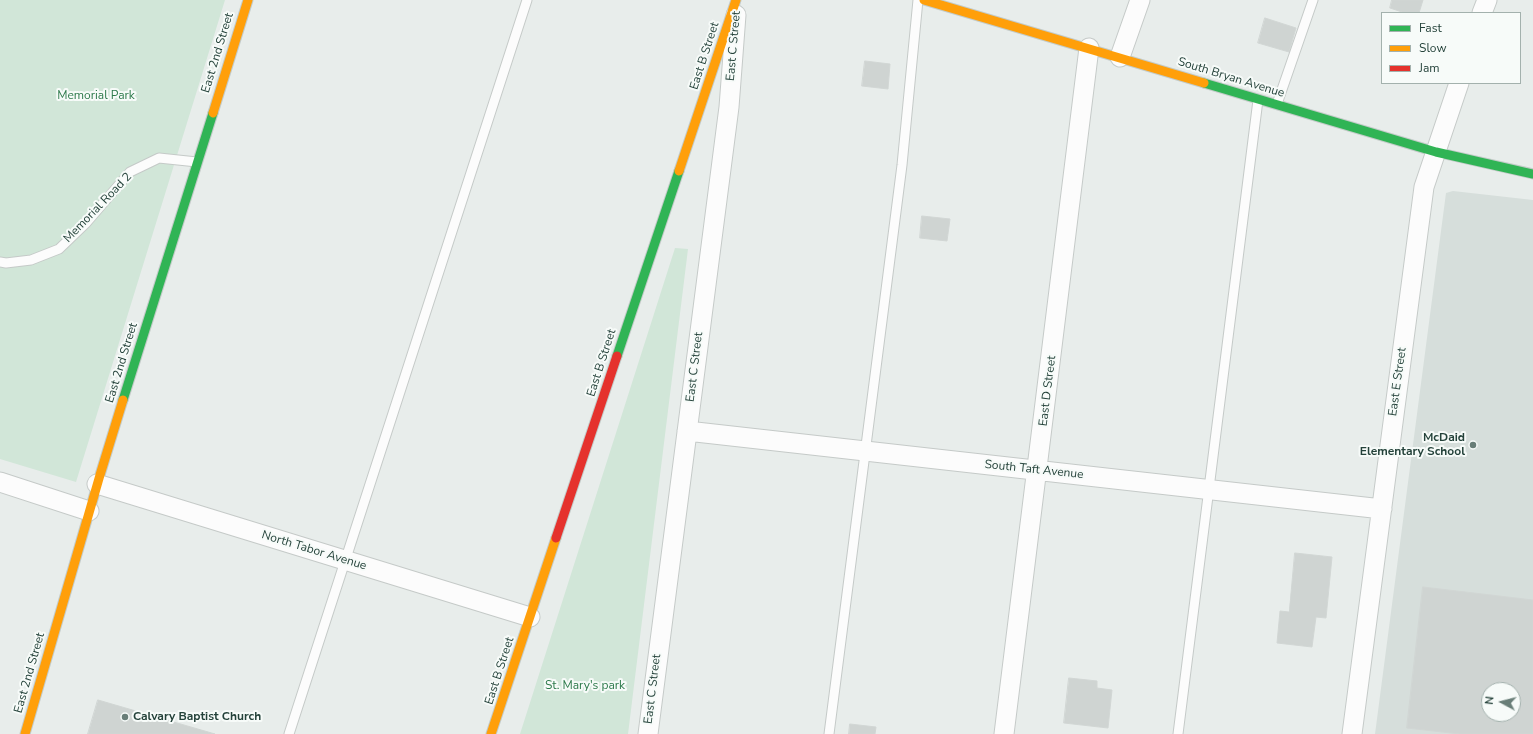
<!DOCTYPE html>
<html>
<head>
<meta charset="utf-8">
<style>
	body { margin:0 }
	#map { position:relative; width:1533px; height:734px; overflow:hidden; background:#e8edeb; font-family:"Nunito Sans",sans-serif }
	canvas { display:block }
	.legend { position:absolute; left:1381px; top:12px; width:140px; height:72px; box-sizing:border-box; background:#f7fbf9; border:1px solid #a3b1ad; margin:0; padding:5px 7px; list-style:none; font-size:12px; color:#24423a }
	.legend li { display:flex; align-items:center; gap:8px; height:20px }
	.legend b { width:20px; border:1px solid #a3b1ad }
	.north { position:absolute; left:1481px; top:682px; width:40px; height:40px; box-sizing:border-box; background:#f7fbf9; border:1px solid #a3b1ad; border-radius:50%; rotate:277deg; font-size:11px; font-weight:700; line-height:16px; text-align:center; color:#24423a }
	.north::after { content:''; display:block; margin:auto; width:14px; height:18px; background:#697e78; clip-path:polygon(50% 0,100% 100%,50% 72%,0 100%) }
</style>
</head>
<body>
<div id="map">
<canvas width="1533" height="734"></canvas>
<ul class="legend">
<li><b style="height:5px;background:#30b455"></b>Fast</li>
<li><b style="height:5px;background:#ff9f0a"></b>Slow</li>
<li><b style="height:5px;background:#e5322d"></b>Jam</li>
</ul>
<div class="north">N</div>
</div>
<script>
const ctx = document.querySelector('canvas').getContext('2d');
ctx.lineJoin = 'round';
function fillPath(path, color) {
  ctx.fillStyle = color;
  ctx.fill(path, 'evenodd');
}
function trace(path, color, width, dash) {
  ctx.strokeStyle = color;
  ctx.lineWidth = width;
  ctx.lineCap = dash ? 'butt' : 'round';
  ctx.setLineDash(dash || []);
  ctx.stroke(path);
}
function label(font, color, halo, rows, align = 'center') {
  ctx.font = font + ' "Nunito Sans",sans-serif';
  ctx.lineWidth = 4;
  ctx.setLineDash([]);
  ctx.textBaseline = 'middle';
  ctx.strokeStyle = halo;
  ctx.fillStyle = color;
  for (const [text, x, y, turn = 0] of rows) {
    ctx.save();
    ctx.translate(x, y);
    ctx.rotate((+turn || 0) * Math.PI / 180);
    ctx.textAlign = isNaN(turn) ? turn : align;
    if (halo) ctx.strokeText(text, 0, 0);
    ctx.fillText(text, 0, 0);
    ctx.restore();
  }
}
const built = new Path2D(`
	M1453,191l80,9v534h-158l71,-541zM1489,690h24v24h-24z`);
const green = new Path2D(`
	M0,0h225l-149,482 -76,-23z
	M675,248l13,1 -60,485h-108z`);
const building = new Path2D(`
	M1392,0h31l-4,13h-14l-15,-5z
	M1265,18l31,10 -7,24 -31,-9z
	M865,61l25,3 -2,25 -26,-3z
	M922,216l28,3 -3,22 -27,-3z
	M1295,553l37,4 -6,61 -10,-1 -4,30 -35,-4 3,-32 9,1z
	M1423,587l110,13v134h-73l-53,-6zM1489,690h24v24h-24z
	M1069,678l28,3v7l15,2 -4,38 -44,-5z
	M98,700l117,34h-127z
	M850,724l26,3 -1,7h-26z`);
const lane = new Path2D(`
	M1277,104l36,-104
	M0,262l6,1 25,-3 28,-11 27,-26 44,-51 29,-14 38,4
	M289,734l238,-734
	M829,734l73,-569 16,-165
	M1178,734l80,-634`);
const street = new Path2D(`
	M1482,13l5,-13
	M1120,57l20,-57
	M687,431l695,78
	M0,482l89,29
	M97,484l433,133
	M648,734l81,-627 7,-92
	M1004,734l85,-686
	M1352,734l72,-547 35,-104`);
const fast = new Path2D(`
	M1204,83l232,69 97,22
	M617,356l62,-185
	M123,400l90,-287`);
const slow = new Path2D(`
	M924,0l280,83
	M213,113l35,-113
	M679,171l57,-171
	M25,734l75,-259 23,-75
	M491,734l65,-196`);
const jam = new Path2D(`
	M556,538l61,-182`);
const markers = [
	[1473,445,4,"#697e78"],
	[125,717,4,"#697e78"]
];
const streetNames = [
	["East C Street",734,46,-85],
	["East 2nd Street",218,53,-73],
	["East B Street",705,56,-72],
	["South Bryan Avenue",1231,78,17],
	["Memorial Road 2",98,208,-46],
	["East 2nd Street",122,363,-73],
	["East B Street",602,363,-72],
	["East C Street",695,367,-83],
	["East E Street",1398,382,-82],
	["East D Street",1048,391,-83],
	["South Taft Avenue",1034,470,6],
	["North Tabor Avenue",314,551,17],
	["East B Street",500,671,-72],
	["East 2nd Street",30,673,-74],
	["East C Street",653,689,-83]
];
const parkNames = [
	["Memorial Park",96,96],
	["St. Mary's park",585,686]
];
const poiNames = [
	["McDaid",1465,438],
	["Elementary School",1465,452],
	["Calvary Baptist Church",133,717,"left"]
];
fillPath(built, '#d6dedb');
fillPath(green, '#d1e6d8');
fillPath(building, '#cfd4d2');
trace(building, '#d1d6d4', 1);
trace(lane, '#c5cac8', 11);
trace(street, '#c5cac8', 21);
trace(fast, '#c3cbc8', 11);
trace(slow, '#c3cbc8', 11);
trace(jam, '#c3cbc8', 11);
trace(lane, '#fcfcfc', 9);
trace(street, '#fcfcfc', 19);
trace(fast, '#30b455', 9);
trace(slow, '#ff9f0a', 9);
trace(jam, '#e5322d', 9);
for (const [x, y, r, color] of markers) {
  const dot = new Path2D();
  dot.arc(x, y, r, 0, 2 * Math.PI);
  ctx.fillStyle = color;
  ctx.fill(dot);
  trace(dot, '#f7fbf9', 1.5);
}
label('12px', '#24423a', '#f7fbf9', streetNames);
label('12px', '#2d7a4b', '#f7fbf9', parkNames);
label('bold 12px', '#24423a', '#f7fbf9', poiNames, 'right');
</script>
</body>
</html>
